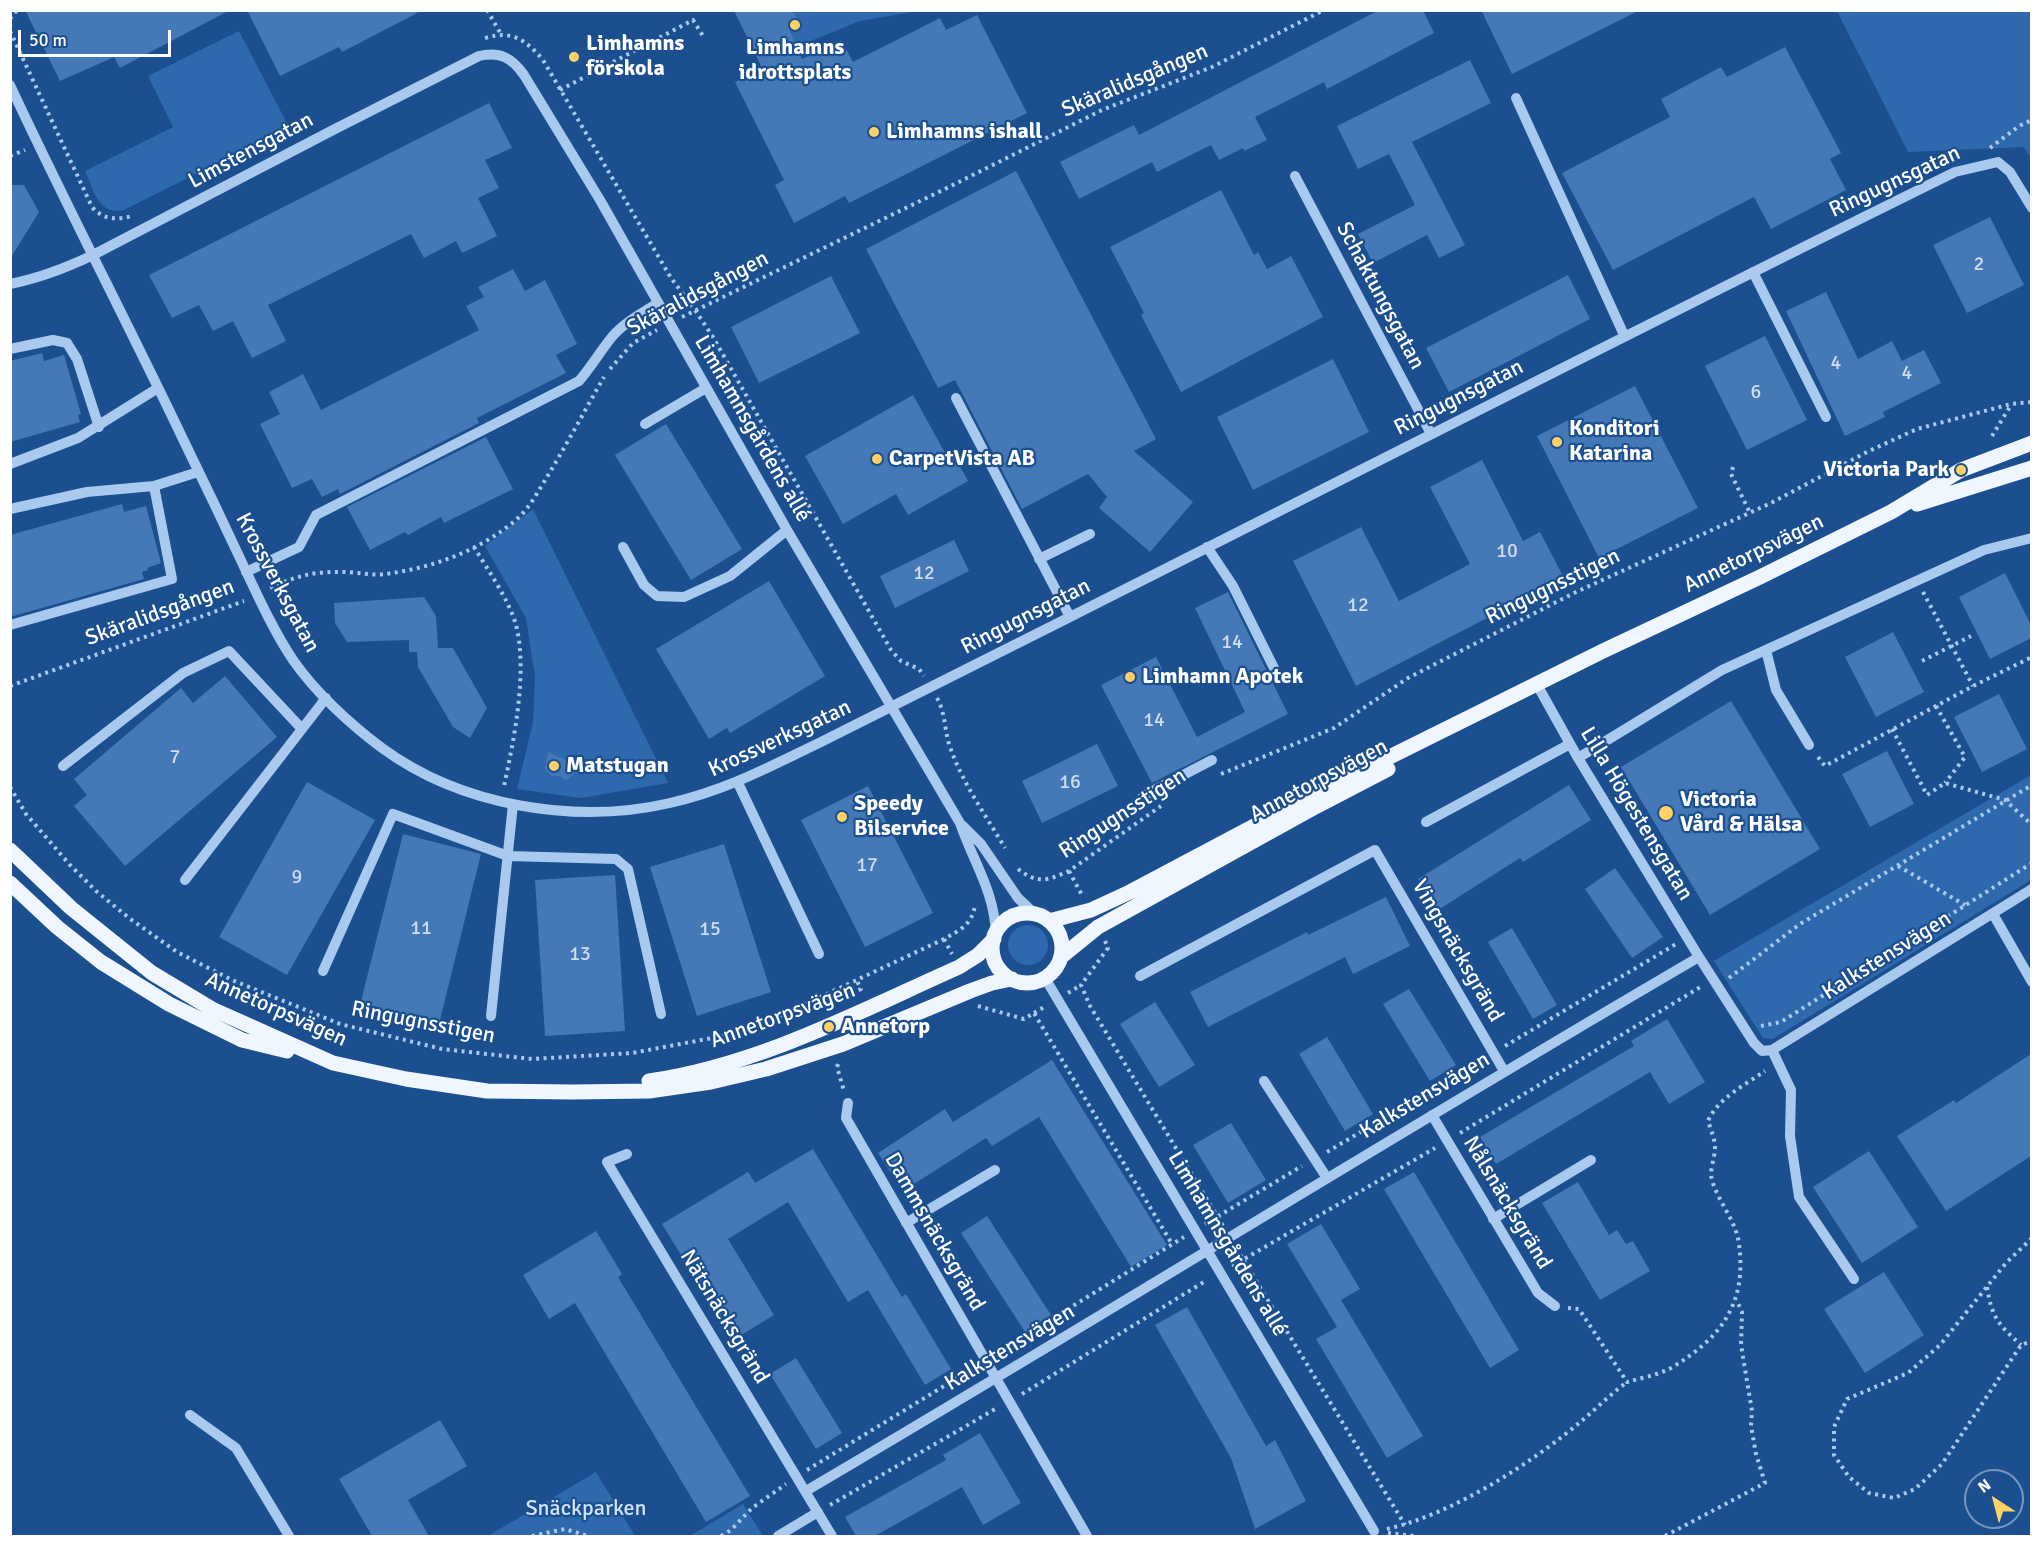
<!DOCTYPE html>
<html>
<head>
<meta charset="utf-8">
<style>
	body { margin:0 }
	#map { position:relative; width:2042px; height:1547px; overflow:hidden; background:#1b4f8f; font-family:Signika,sans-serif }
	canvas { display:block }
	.frame { position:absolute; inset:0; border:12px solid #fff; pointer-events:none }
	.north { position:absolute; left:1964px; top:1469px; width:60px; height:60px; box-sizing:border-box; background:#1b4f8f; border:2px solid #7695bc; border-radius:50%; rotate:324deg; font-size:16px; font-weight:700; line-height:24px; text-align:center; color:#fff }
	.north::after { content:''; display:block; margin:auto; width:21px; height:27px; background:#ffd166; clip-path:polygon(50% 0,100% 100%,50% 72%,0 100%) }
	.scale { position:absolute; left:18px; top:30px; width:153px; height:27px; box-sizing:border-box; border:3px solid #fff; border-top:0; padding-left:8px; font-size:18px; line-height:21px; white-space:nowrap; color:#fff; -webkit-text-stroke:4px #1b4f8f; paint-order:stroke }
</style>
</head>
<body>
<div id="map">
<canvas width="2042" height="1547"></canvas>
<div class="frame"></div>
<div class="north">N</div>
<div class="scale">50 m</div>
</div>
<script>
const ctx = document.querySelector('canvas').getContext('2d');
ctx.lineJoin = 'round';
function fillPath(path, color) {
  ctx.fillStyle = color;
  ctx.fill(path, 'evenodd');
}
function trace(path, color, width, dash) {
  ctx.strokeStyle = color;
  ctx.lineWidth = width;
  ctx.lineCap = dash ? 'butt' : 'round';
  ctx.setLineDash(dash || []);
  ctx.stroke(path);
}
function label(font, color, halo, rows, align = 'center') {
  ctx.font = font + ' Signika,sans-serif';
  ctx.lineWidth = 4.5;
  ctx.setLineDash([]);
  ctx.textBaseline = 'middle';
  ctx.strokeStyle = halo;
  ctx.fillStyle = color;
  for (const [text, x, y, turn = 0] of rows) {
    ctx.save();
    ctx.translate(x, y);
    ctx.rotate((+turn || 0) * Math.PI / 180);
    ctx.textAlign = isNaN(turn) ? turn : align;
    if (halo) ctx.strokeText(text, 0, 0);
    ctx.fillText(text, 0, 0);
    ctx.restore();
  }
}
const green = new Path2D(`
	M734,11h185l-59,10 -64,26h-44z
	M1837,11h194v147l-7,-11 -116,5z
	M239,31l50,96 -165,83c-26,6 -30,-20 -39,-39l88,-44 -25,-51z
	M533,509l135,274 -87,15 -64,-9 16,-67 2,-45 -9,-59 -41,-72z
	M2031,775v105l-258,159 -10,-1 -49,-77z
	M1008 945a20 20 0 1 1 40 0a20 20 0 1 1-40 0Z
	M596,1472l39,64h-147z
	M743,1504l20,32h-73z`);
const building = new Path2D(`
	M25,10h205l-110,58 -6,-11 -54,24z
	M247,10h176l-81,42 -3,-5 -59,29z
	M734,10h59l7,14 -11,5 13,30 39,-19 12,22 87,-44 6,12 31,-15 50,98 -178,90 -4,-7 -51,27 -19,-38 9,-5 -49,-98 27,-14z
	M1379,10h44l11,23 -107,56 -3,-7 -69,35 12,23 -23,11 -1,-3 -24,12 -8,-15 -54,27 -5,-10 -73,37 -19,-37 74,-37 5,10z
	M1481,10h159l-128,64z
	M1785,47l56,106 -11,6 16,31 -75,39 -17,-32 -141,73 -51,-97 108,-56 -9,-18 60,-32 6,10z
	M1470,60l21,43 -79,39 53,103 -26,13 -12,-23 -54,28 -15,-29 57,-29 -26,-51 -31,15 -21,-43z
	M489,103l23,45 -27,12 14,28 -21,10 19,38 -35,17 -6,-12 -32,17 -13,-24 -143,71 18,36 -34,17 -19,-37 -20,10 -14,-26 -27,13 -23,-43z
	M1016,171l140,268 -22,12 59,51 -43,50 -51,-44 8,-11 -19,-23 -66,35 -67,-129 -17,8 -72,-139z
	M10,185h14l15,27 -29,47z
	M1221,190l33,65 4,-3 9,17 24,-13 32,61 -142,75 -40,-77 3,-2 -34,-66z
	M1990,217l34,68 -57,28 -34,-68z
	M513,269l12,22 20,-11 32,64 -21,11 10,18 -89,45 2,5 -139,71 -2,-5 -16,8 -10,-18 -20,9 -32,-64 20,-10 -11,-22 34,-18 18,36 158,-80 -13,-24 18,-9 -6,-10z
	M1568,275l22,44 -141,73 -23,-44z
	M831,276l29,57 -101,50 -28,-56z
	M1826,292l32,67 34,-18 10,20 22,-11 17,33 -58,29 2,5 -40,19 -59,-125z
	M1765,336l42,84 -60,30 -42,-84z
	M42,353l2,8 20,-6 17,59 -3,1 2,7 -70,20v-81z
	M1333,359l36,73 -116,58 -36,-73z
	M1635,386l63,122 -99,50 -62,-122z
	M913,395l36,65 6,-3 13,24 -60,34 -12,-21 -53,30 -38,-68z
	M666,424l76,125 -51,31 -76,-125z
	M486,437l27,52 -69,34 -3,-6 -33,18 -3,-3 -35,18 -23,-43z
	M1482,460l41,81 17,-9 24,46 -208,108 -63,-125 68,-34 38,74 71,-37 -40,-77z
	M122,504l2,8 22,-6 15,57 -14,5 1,2 -6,2 2,7 -134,38v-82z
	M954,540l15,31 -74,37 -15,-32z
	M2005,573l26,52v13l-41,21 -31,-62z
	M769,581l56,95 -95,57 -3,-5 -18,11 -53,-90z
	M1228,592l60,122 -136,69 -51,-98 55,-28 41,80 48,-25 -50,-104z
	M424,597l12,19 2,32h15l34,60 -17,30 -17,-11 -35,-60 -1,-15h-8v-12l-62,2 -12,-19 -1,-20z
	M1893,632l31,60 -48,25 -31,-60z
	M225,676l52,61 -152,129 -51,-60 13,-11 -13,-16 107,-91 12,15z
	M1999,694l28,55 -45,23 -28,-55z
	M1731,701l89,148 -110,66 -89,-148z
	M1097,744l21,42 -76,37 -20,-42z
	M1887,751l27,53 -44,23 -28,-53z
	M548,752l18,8 14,-5 -7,20 -7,5 -6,-4h-8l-7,-7z
	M307,782l68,38 -88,155 -68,-38z
	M1569,785l22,35 -68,42 -3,-4 -82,52 -20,-31z
	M868,786l65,127 -68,34 -64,-127z
	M403,834l78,20 -42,170 -79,-19z
	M724,844l47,148 -74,24 -47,-149z
	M1615,868l48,69 -31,21 -47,-69z
	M615,875l10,156 -80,5 -10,-156z
	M1386,897l24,49 -57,28 -8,-17 -137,70 -18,-35 117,-60 1,3z
	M1512,928l45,77 -24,14 -45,-77z
	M1409,989l47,76 -26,16 -47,-77z
	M1155,1002l40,63 -36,22 -39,-63z
	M1667,1019l38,63 -36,22 -19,-32 -154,92 -16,-27 154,-91 -3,-5z
	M1327,1037l46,77 -28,17 -46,-77z
	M2031,1054v102l-85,55 -49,-75 57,-36 2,3z
	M1052,1060l115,185 -36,22 -92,-150 -47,29 -6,-8 -83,53 -25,-38 67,-44 8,13z
	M1231,1123l35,57 -38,23 -35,-58z
	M813,1149l89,148 4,-3 45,75 -26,16 -57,-95 -20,12 -60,-100 -60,37 46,76 -41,25 -71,-116 86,-52 7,11z
	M1869,1151l49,76 -56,36 -49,-76z
	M1414,1172l105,178 -29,18 -106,-179z
	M1578,1182l31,53 8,-5 9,14 7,-3 17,30 -50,29 -58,-97z
	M987,1216l64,99 -26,17 -64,-99z
	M1321,1224l39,65 -19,11 82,136 -36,22 -71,-119 21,-12 -50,-83z
	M596,1231l26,43 -4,3 132,219 -44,26 -131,-219 -26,16 -26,-44z
	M1884,1272l40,63 -59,38 -41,-64z
	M1187,1307l79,139 9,-6 31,61 -51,28 -24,-71 -76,-133z
	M796,1358l46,75 -26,16 -46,-75z
	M440,1420l27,46 -59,34 21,36h-57l-33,-57z
	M980,1433l41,70 -38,22 -21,-38 -87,49h-19l-11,-19 101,-57 -3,-5z`);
const path = new Path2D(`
	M487,10l15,26
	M10,19l7,-9
	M10,31l82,176c11,13 25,13 40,9
	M485,38c27,-8 40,1 58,22l128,218 24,32 18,27 178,313 10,11 18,8 5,7
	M560,90l133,-70 10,16
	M1990,148l29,-22 13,-6
	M10,156l15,-6
	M682,317l269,-131 151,-76 110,-43 112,-57
	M610,369l23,-26 24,-13
	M1992,436l19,-31
	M1733,467l-2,7 19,39
	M474,547c14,23 35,53 42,78 12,46 -2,115 -12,161
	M270,588c26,-12 45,-17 74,-16 14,0 28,4 41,2 48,-6 97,-24 133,-56 12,-11 21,-28 29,-41 20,-33 38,-67 57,-100
	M1923,592l50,94
	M1922,661l49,-25
	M10,686l234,-85
	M937,698c9,16 7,32 13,49 12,35 36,69 55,101
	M1936,706l29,51 -20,26
	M1892,729l35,66 18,-12 60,17 27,25
	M1818,757l7,9 148,-80 59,-29
	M1221,774l113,-46 74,-50 166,-85 197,-90 96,-51 50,-23 94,-25 21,-2
	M10,787l16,27 44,51 26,26 33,27 48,34 55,28 108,44 102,25 90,10 100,-6 91,-17 57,-20 164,-77c16,-9 28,-14 31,-34
	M1898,866l67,39
	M1018,869c19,15 29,12 51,2l92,-65
	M1069,871l14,26
	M944,939l8,15
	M1105,941l3,7 -27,37 9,21 133,220
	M1729,978l71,-54 232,-139
	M1068,993l13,-8
	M830,994l4,9 27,-14 -4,-8
	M978,1006l46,13 10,-6 138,231
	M1034,1013l12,-7
	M1761,1026l20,-4 251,-159
	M1505,1046l171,-102
	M838,1064l-1,3 7,24
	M1460,1133l242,-147
	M1327,1152l156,-93
	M1205,1224l97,-58
	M2032,1238l-26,25 -66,82 -32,28 -61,26 -13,28v28l15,22 20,16 25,5 21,-9 27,-25 79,-119 11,-4
	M1236,1248l169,277
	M1232,1266l203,-118
	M1987,1287c5,31 11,37 34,58
	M1568,1308l11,1 48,73c14,-4 31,-7 44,-14 50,-30 76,-64 68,-124 -3,-24 -21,-42 -27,-64 -3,-10 3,-22 3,-32 0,-9 -4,-18 -7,-27 10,-23 37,-36 57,-50
	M997,1353l187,-116
	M1022,1394l185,-114
	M807,1470l168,-103
	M830,1505l167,-97
	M1387,1529c66,-15 147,-67 198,-111 14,-12 27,-25 42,-36
	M1388,1533l26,3
	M532,1536l33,-7 23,7
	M721,1536l10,-6 21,-22 34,-24
	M1665,1536l100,-53 -9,-29 -5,-28 1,-15 -11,-66 1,-33 -5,-11`);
const minor = new Path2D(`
	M10,85c55,118 115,233 171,350 22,45 44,91 65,136 14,30 29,62 47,89 22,32 58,65 89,88 79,58 193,77 288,55 57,-13 99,-36 151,-61 83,-41 164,-83 247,-124 296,-149 590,-300 887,-446l43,-10 12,10 22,36
	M1516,98l108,237
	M1295,176l136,258
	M1753,272l73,145
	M10,284c30,-6 56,-16 83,-29l242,-126 144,-73c21,-5 33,2 45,19l76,125 187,330 173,293c14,41 34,67 36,111
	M10,349l43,-9 14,3 10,16 22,68
	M956,398l114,219
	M645,424l61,-36
	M10,464l68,-26 80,-50
	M10,509l77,-17 67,-6 44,-14
	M623,547l21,38 13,11 27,1 46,-21 57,-46
	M1207,547l26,39 41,82
	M1039,559l51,-25
	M246,572l53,-25 17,-32 263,-134c12,-14 21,-29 32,-43 12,-15 31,-25 47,-35
	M10,625l162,-46 -18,-93
	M1766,650l10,40 33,55
	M1540,690l38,68 121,199
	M1578,758l144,-88 262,-120 48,-12
	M63,766l120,-93 46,-22 73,78
	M738,783l81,171
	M1143,796l69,-36
	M1426,822l144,-78
	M963,826l18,18 37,54 18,17
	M185,880l141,-182
	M1993,914l39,68
	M323,971l70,-157 115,42 108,3 12,10 33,145
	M1140,976l235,-126 129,221
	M1045,978l329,553
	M491,1016l22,-212
	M1772,1050l19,40 -1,46 9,61 55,82
	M1264,1081l63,97
	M848,1103l-2,15 241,418
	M1432,1115l106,178 17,13
	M627,1154l-20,8 225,374
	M1493,1219l98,-59
	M906,1223l89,-53
	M190,1415l46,33 53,88
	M806,1491c299,-176 593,-359 893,-534l55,86 8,8 10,-1 260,-161
	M778,1536l40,-24`);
const major = new Path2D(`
	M1917,504l115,-36
	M10,850l61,58 81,65 60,36 121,54 73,16 81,12 85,1 77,-1 62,-9 55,-13 77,-25 127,-53 22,-8 20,-4
	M10,883l47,44 44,35 68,42 73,36 45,11
	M992 948a35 35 0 1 1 70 0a35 35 0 1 1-70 0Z
	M1049,921l42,-11 39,-18 183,-97 290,-144 157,-74 131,-65 70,-42 71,-27
	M1061,957l37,-30 219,-121 71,-37
	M649,1081c110,-16 209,-69 310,-114l19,-12 16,-16`);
const markers = [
	[795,25,6,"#ffd166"],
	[574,57,6,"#ffd166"],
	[874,132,6,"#ffd166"],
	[1557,442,6,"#ffd166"],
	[877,459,6,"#ffd166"],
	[1961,470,6,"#ffd166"],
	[1130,677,6,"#ffd166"],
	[554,766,6,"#ffd166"],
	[1666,813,8,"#ffd166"],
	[842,817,6,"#ffd166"],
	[829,1027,6,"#ffd166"]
];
const numberNames = [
	["2",1979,265],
	["4",1836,364],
	["4",1907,374],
	["6",1756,393],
	["10",1507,552],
	["12",924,574],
	["12",1358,606],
	["14",1232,643],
	["14",1154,721],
	["7",175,758],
	["16",1070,783],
	["17",867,866],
	["9",297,878],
	["11",421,929],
	["15",710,930],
	["13",580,955]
];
const poiNames = [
	["Limhamns",586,44],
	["förskola",586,69],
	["Limhamns",795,48,"center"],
	["idrottsplats",795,73,"center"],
	["Limhamns ishall",886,132],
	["Konditori",1569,429],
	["Katarina",1569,454],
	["CarpetVista AB",889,459],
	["Victoria Park",1949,470,"right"],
	["Limhamn Apotek",1142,677],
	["Matstugan",566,766],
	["Victoria",1680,800],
	["Vård & Hälsa",1680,825],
	["Speedy",854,804],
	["Bilservice",854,829],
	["Annetorp",841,1027]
];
const streetNames = [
	["Skäralidsgången",1135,81,-23],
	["Limstensgatan",251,151,-28],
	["Ringugnsgatan",1895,182,-25],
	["Skäralidsgången",698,294,-28],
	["Schaktungsgatan",1380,296,62],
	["Ringugnsgatan",1459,398,-27],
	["Limhamnsgårdens allé",752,429,60],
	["Annetorpsvägen",1754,554,-26],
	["Krossverksgatan",277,583,62],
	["Ringugnsstigen",1553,587,-26],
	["Skäralidsgången",160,613,-20],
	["Ringugnsgatan",1026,617,-27],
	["Krossverksgatan",780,739,-25],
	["Annetorpsvägen",1319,781,-28],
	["Ringugnsstigen",1123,814,-33],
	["Lilla Högestensgatan",1636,814,59],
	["Vingsnäcksgränd",1457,951,60],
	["Kalkstensvägen",1887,956,-32],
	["Annetorpsvägen",276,1010,24],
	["Annetorpsvägen",783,1016,-20],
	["Ringugnsstigen",423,1023,11],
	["Kalkstensvägen",1425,1096,-31],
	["Nålsnäcksgränd",1507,1203,59],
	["Dammsnäcksgränd",934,1232,60],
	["Limhamnsgårdens allé",1227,1244,59],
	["Nätsnäcksgränd",724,1317,59],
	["Kalkstensvägen",1010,1348,-31]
];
const parkNames = [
	["Snäckparken",586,1509]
];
fillPath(green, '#2e69ad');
fillPath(building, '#4478b7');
trace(path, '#a9c9ee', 4, [3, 4.5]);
trace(minor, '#a9c9ee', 10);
trace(major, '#f0f6ff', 15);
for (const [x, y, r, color] of markers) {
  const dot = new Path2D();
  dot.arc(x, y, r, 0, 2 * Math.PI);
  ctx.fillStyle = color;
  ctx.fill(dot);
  trace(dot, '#1b4f8f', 2);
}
label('20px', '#d0dded', null, numberNames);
label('bold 22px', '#fff', '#1b4f8f', poiNames, 'left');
label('22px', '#fff', '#1b4f8f', streetNames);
label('22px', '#cfe3fa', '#1b4f8f', parkNames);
</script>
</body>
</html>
